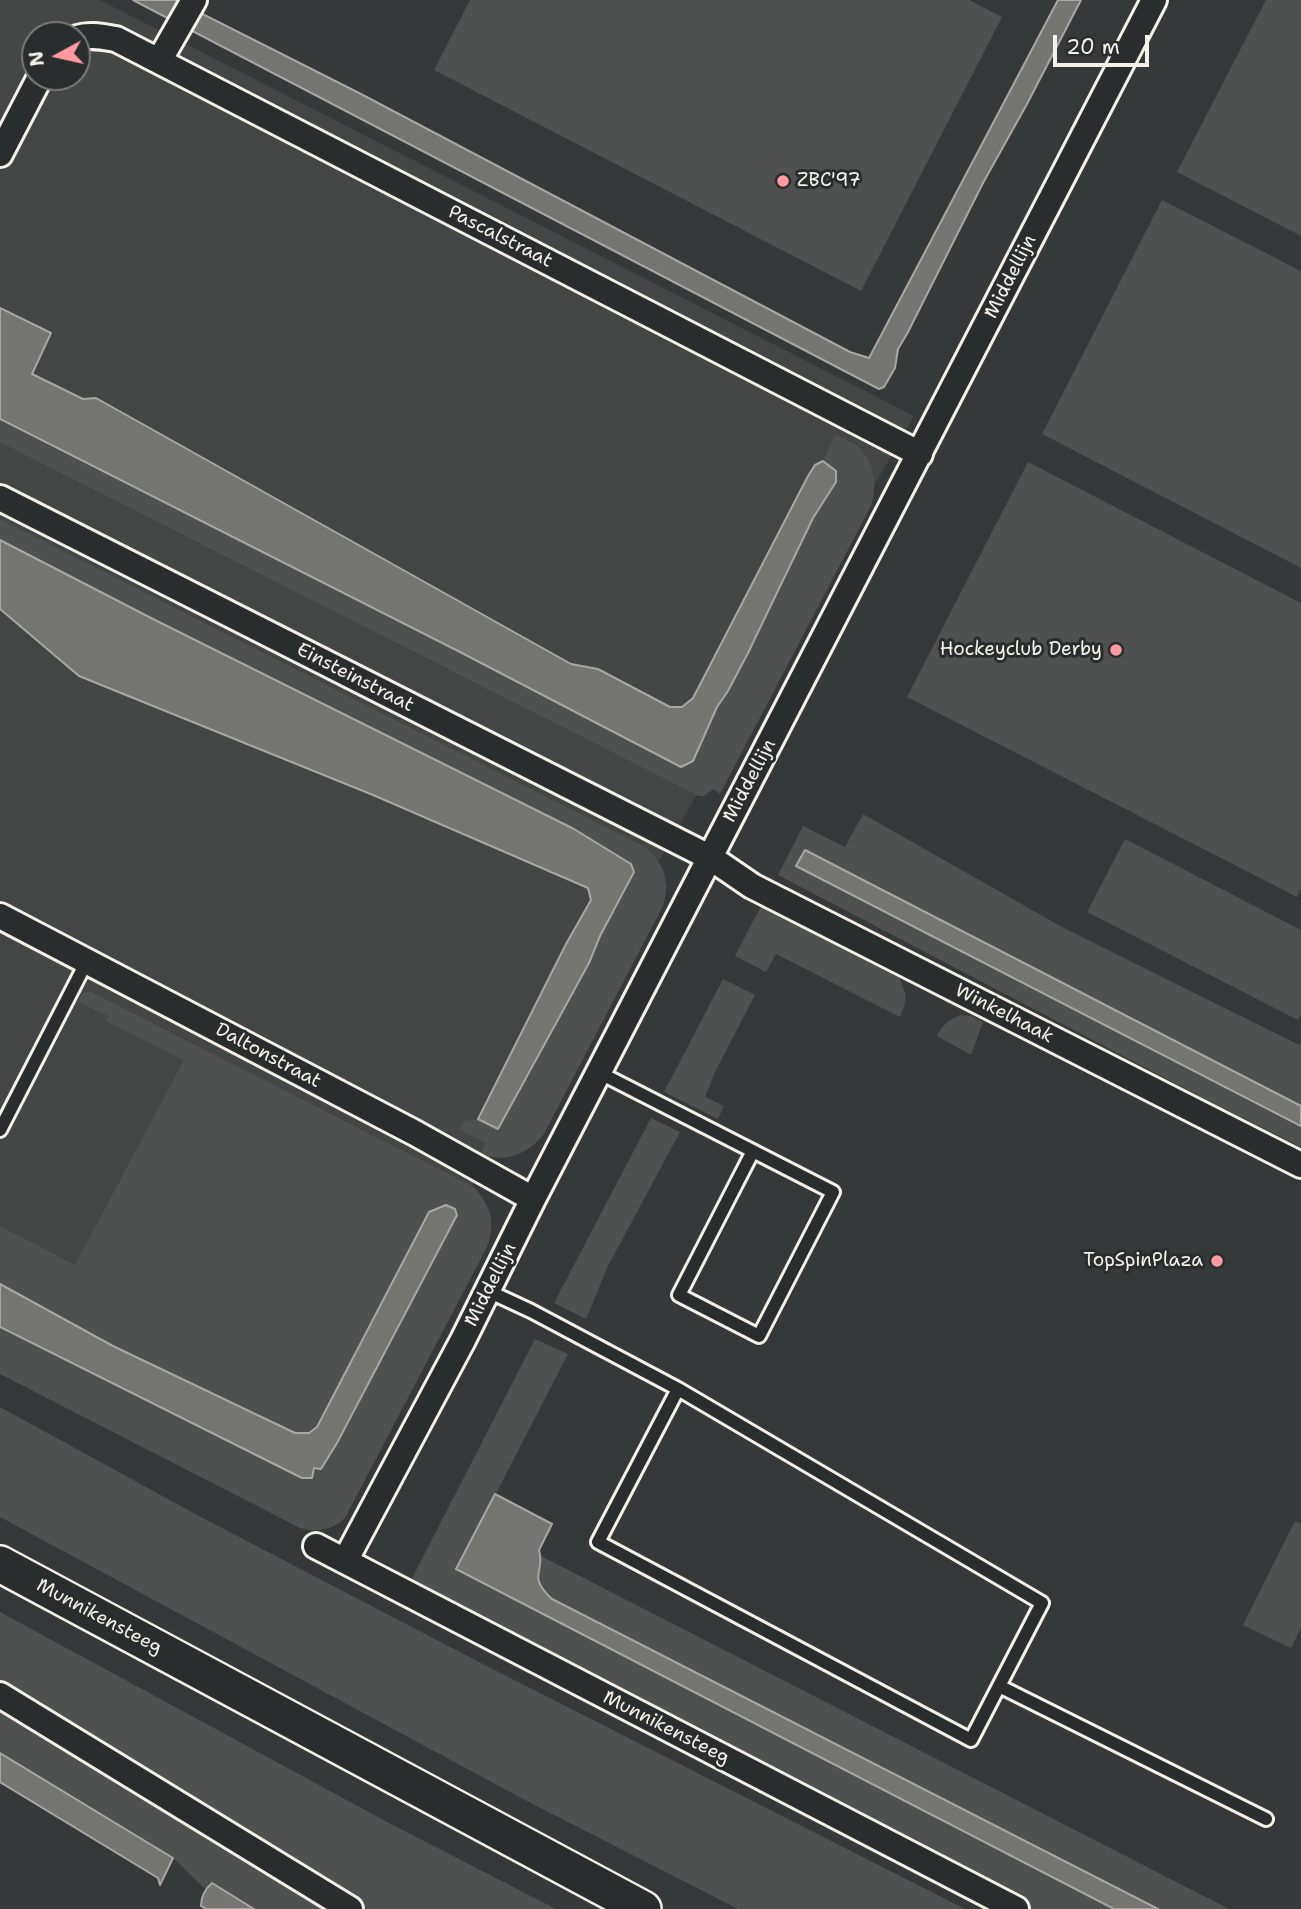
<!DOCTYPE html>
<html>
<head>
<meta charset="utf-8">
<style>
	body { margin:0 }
	#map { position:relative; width:1301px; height:1909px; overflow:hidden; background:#363939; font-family:"Shantell Sans",sans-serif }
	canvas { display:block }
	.north { position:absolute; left:21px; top:21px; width:70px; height:70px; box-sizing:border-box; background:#2a2d2e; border:2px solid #7b7b78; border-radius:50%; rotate:262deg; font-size:19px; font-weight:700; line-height:28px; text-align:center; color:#f4f1e8 }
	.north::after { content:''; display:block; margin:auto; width:24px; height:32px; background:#ff9aa2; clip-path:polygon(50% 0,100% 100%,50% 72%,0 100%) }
	.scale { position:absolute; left:1053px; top:35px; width:96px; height:32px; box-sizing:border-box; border:4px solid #f4f1e8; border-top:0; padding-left:9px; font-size:21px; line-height:24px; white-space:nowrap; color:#f4f1e8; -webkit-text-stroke:5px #2a2d2e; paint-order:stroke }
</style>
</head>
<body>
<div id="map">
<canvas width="1301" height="1909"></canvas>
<div class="north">N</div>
<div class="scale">20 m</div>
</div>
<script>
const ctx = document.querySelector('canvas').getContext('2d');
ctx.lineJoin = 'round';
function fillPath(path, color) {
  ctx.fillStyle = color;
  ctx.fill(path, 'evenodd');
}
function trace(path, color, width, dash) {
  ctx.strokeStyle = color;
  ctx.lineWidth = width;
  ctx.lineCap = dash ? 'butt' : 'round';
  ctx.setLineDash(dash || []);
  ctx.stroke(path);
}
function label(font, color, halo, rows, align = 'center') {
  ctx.font = font + ' "Shantell Sans",sans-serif';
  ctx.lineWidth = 6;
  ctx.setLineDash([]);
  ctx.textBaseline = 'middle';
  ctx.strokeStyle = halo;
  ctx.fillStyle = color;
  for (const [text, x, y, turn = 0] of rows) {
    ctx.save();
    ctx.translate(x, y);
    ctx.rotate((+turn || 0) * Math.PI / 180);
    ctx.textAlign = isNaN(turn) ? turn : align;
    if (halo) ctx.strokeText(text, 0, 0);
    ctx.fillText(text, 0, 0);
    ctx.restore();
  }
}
const built = new Path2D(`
	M0,0h100l814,416 -598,1043 -316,-166zM35,35h42v42h-42z`);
const green = new Path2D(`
	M470,0h499l33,17 -141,274 -427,-221z
	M1266,0h35v236l-124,-64z
	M1162,200l139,71v297l-259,-134z
	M0,420l460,232 221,115 12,-6 24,-54 11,-16 20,-38 65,-135 23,-36 -1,-11 -12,-10 12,-26c7,3 15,6 21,10 18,14 21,38 16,59l-152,290 -7,-5 -9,7h-5l-699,-354z
	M1028,462l273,141v286l-4,8 -390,-200z
	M0,519l645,328c19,16 26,35 18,59l-119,228c-15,19 -39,31 -63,19l4,-10 -26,-14 6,-8 13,-2 19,10 92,-166 42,-99 -57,-35 -423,-211 -151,-78z
	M863,814l199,113 237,118 2,-4v65l-496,-256 -9,16 505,260v21l-94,-47 -429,-225 25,-49 42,21z
	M1125,839l176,91v85l-3,5 -211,-108z
	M761,906l138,72c8,17 9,22 1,39l-124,-63 -10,18 -31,-16z
	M723,979l32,16 -39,75 -11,27 19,9 -6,13 -54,-27z
	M89,991l385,196c17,20 23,37 12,62l-141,269c-13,12 -27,15 -45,10l-300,-154v-47l302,151 10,-7 2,-4 3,-40 -8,6h-14l-182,-87 -113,-62v-58l75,39 109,-205 -78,-39 2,-5 -30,-14 5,-9z
	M961,1015l10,1 12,6 -12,33 -34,-19c6,-12 11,-16 24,-21z
	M651,1118l29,14 -73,136 -21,51 -32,-16z
	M535,1339l33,15 -111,215 657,340h-81l-625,-323z
	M0,1407l199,109 278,145 488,248h-227l-215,-110 -523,-282z
	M1295,1521l6,3v104l-10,20 -48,-23z
	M541,1556l688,353h-71l-606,-310c-16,-15 -15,-23 -11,-43z
	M0,1612l389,211 167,86h-189l-367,-224z
	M0,1710l327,199h-73l-42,-26 -7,6 -32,-31 -173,-105z`);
const water = new Path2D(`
	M133,0h42l186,94 489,258 19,6 189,-358h23l-54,104 -44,79 -76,151 -9,15 -3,19 -11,19 -5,2z
	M0,308l51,25 -19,41 51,25 13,-1 475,266 27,5 72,38h12l11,-9 115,-222 7,-11 8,-4 13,10v11l-23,36 -65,135 -20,38 -11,16 -24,54 -12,6 -221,-115 -460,-233z
	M0,540l151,78 423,211 57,35 3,8 -34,64 -11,27 -91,166 -20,-10 88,-175 25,-44 -3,-12 -215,-93 -294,-119 -79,-67z
	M805,850l496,256v20l-505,-260z
	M446,1205l9,4 2,6 -120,228 -16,26 -7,-1 -2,10h-10l-302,-151v-43l113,62 182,87h14l8,-6 112,-215z
	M495,1494l57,30 -13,26c7,22 -13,25 13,49l606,310h-44l-658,-340z
	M0,1753l173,105 -13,27 -2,-7 -158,-96z
	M212,1883l42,26h-48l-5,-3c0,-10 4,-17 11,-23z`);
const service = new Path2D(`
	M600,1073c77,40 155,79 233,119l-74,144 -80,-41 74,-144
	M0,1130l87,-169
	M488,1291l43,20 147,78 364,214 -71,137 -373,-198 80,-153
	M999,1686l267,133`);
const minor = new Path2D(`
	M77,38c13,-4 26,-1 39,1l804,415
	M159,61l35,-61
	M0,154l40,-77
	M0,498l711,360 41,28 549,279
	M0,916l415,217 118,66
	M316,1546l700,363
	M345,1561l118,-221 70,-141 621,-1199
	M0,1695l350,214`);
const secondary = new Path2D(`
	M0,1564l643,345`);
const markers = [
	[783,181,7,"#ff9aa2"],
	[1116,650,7,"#ff9aa2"],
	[1217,1261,7,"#ff9aa2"]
];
const poiNames = [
	["ZBC'97",797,181,"left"],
	["Hockeyclub Derby",1102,650],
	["TopSpinPlaza",1203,1261]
];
const streetNames = [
	["Pascalstraat",500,237,27],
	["Middellijn",1011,277,-63],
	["Einsteinstraat",355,678,27],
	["Middellijn",750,781,-62],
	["Winkelhaak",1004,1014,27],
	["Daltonstraat",268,1056,28],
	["Middellijn",491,1285,-63],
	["Munnikensteeg",99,1617,28],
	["Munnikensteeg",666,1728,27]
];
fillPath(built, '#434645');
fillPath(green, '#4e514f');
fillPath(water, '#757572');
trace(water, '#a8a7a1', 2);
trace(service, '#f4f1e8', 18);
trace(minor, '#f4f1e8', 30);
trace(secondary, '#f4f1e8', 40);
trace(service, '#2a2d2e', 12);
trace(minor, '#2a2d2e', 24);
trace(secondary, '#2a2d2e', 35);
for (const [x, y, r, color] of markers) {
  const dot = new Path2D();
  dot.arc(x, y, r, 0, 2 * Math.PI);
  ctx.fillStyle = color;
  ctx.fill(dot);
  trace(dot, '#2a2d2e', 2.5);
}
label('19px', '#f4f1e8', '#2a2d2e', poiNames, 'right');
label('19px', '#f4f1e8', '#2a2d2e', streetNames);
</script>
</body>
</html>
